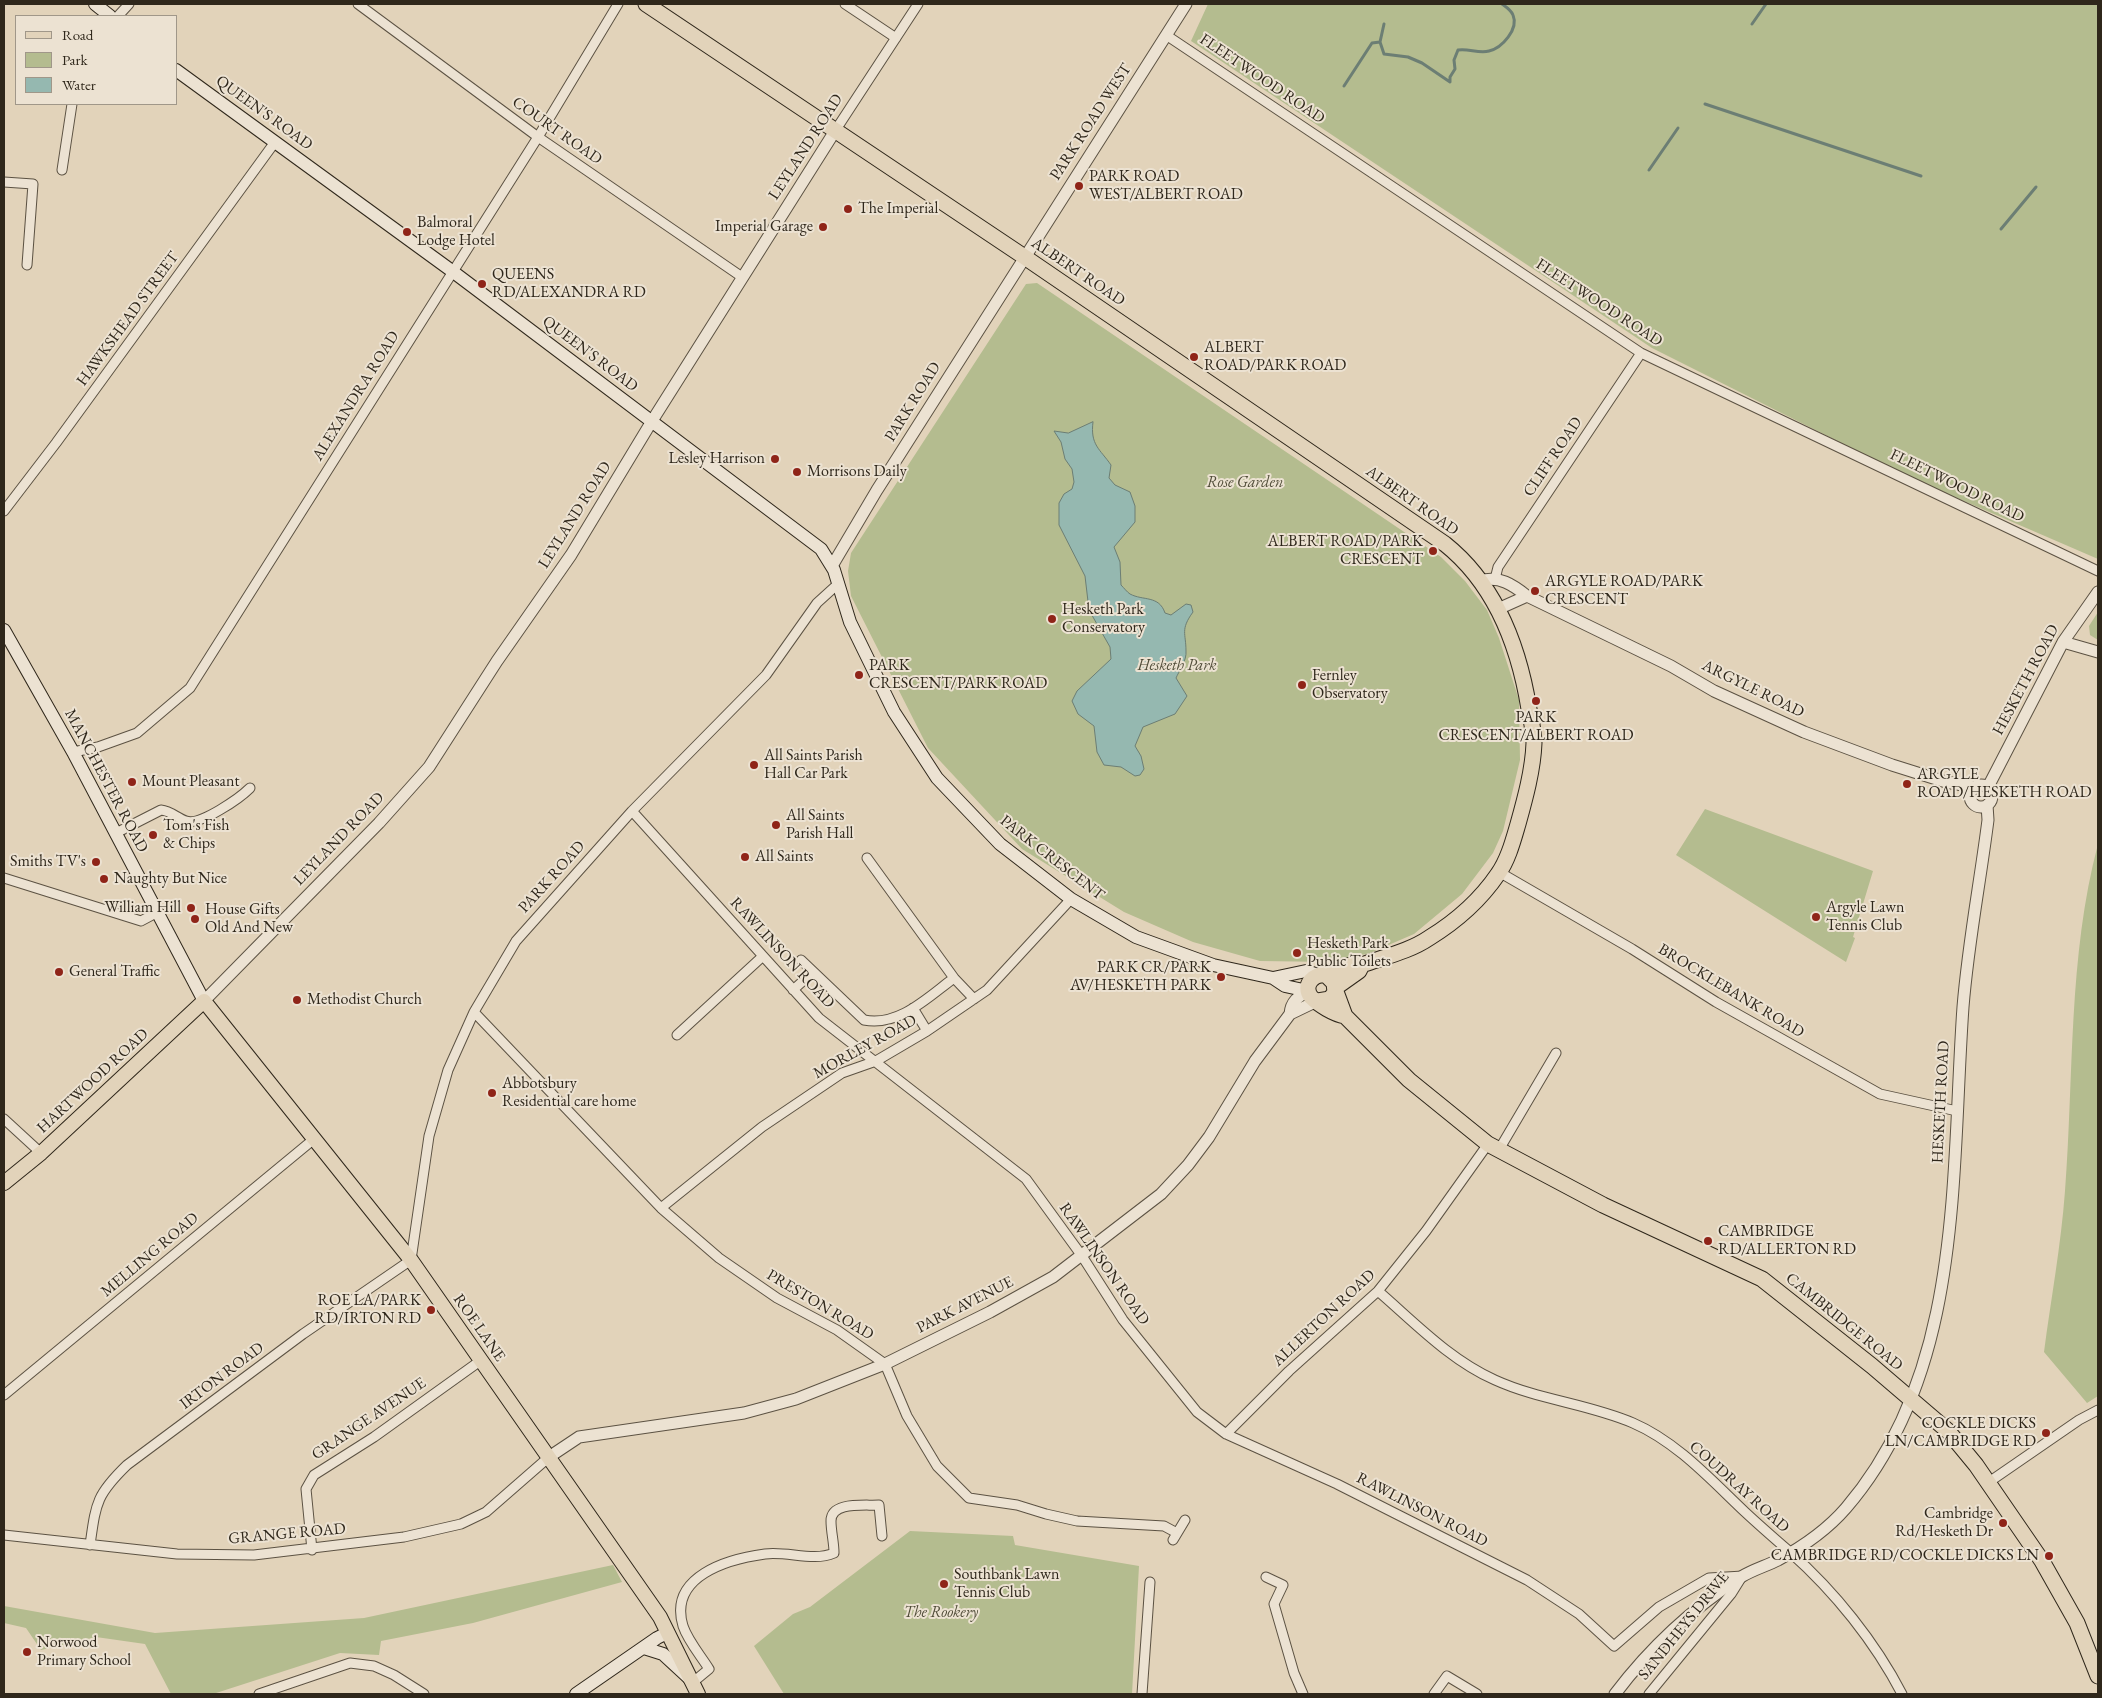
<!DOCTYPE html>
<html>
<head>
<meta charset="utf-8">
<style>
	body { margin:0 }
	#map { position:relative; width:2102px; height:1698px; overflow:hidden; background:#e2d3ba; font-family:"EB Garamond",serif }
	canvas { display:block }
	.frame { position:absolute; inset:0; border:5px solid #2f271b; pointer-events:none }
	.legend { position:absolute; left:15px; top:15px; width:162px; height:90px; box-sizing:border-box; background:#ece2d2; border:1px solid #a09789; margin:0; padding:6px 9px; list-style:none; font-size:15px; color:#2f271b }
	.legend li { display:flex; align-items:center; gap:10px; height:25px }
	.legend b { width:25px; border:1px solid #a09789 }
</style>
</head>
<body>
<div id="map">
<canvas width="2102" height="1698"></canvas>
<div class="frame"></div>
<ul class="legend">
<li><b style="height:6px;background:#e2d3ba"></b>Road</li>
<li><b style="height:14px;background:#b4bc8f"></b>Park</li>
<li><b style="height:14px;background:#95b8b0"></b>Water</li>
</ul>
</div>
<script>
const ctx = document.querySelector('canvas').getContext('2d');
ctx.lineJoin = 'round';
function fillPath(path, color) {
  ctx.fillStyle = color;
  ctx.fill(path, 'evenodd');
}
function trace(path, color, width, dash) {
  ctx.strokeStyle = color;
  ctx.lineWidth = width;
  ctx.lineCap = dash ? 'butt' : 'round';
  ctx.setLineDash(dash || []);
  ctx.stroke(path);
}
function label(font, color, halo, rows, align = 'center') {
  ctx.font = font + ' "EB Garamond",serif';
  ctx.lineWidth = 4;
  ctx.setLineDash([]);
  ctx.textBaseline = 'middle';
  ctx.strokeStyle = halo;
  ctx.fillStyle = color;
  for (const [text, x, y, turn = 0] of rows) {
    ctx.save();
    ctx.translate(x, y);
    ctx.rotate((+turn || 0) * Math.PI / 180);
    ctx.textAlign = isNaN(turn) ? turn : align;
    if (halo) ctx.strokeText(text, 0, 0);
    ctx.fillText(text, 0, 0);
    ctx.restore();
  }
}
const green = new Path2D(`
	M1208,4h890v555l-185,-80 -261,-131 -461,-307z
	M1037,283l404,274 24,24 22,29 12,28 20,62 1,60 -17,71 -10,22 -31,41 -48,40 -44,19 -38,9 -72,-1 -67,-19 -69,-30 -102,-63 -94,-101 -77,-152 -3,-25 3,-18 175,-269z
	M2098,612v28l-8,-5 -1,-9z
	M1705,809l168,62 -20,66 2,1 -9,24 -170,-107z
	M2098,844v552l-11,7 -43,-51c7,-53 17,-107 21,-161 9,-116 3,-234 33,-347z
	M910,1531l103,5 2,9 124,21 -7,128h-348l-30,-48 39,-32 17,-7z
	M613,1565l9,17 -149,41 -92,18 -2,14 -39,-2 -127,41h-42l-26,-50 -49,-7 -55,13 -15,-22 -22,-5v-17l151,27 209,-15z`);
const water = new Path2D(`
	M1093,422c-3,23 7,27 18,43l-2,13 6,7 15,7 5,14v16l-21,25 6,15 1,23c3,3 6,7 9,9 13,7 29,1 35,19l6,2 15,-11 5,1 2,7c-13,18 -7,21 -7,39 1,9 -7,20 -10,27l11,18 -12,18 -32,13 -8,19 6,10 3,13 -4,6 -5,1 -14,-9 -17,-2 -7,-13 -3,-26 -16,-12 -6,-13 5,-10 34,-32 -1,-12 -21,-37 -4,-34 -26,-51v-22l5,-9 8,-5 2,-7 -2,-13 -7,-10 -4,-17 -7,-11 14,2z`);
const stream = new Path2D(`
	M1384,24l-4,18 4,12 24,3 14,6 28,19v-5l5,-8 -1,-9 4,-10c10,-2 21,4 31,1 13,-3 30,-22 24,-36 -2,-5 -7,-8 -11,-11
	M1752,24l14,-20
	M1344,86l28,-43 8,-1
	M1705,104l216,72
	M1649,170l29,-42
	M2001,229l35,-42`);
const minor = new Path2D(`
	M358,4l180,133 204,140
	M845,4l51,34
	M118,16l11,-12
	M1166,35l475,318 457,218
	M835,131l83,-127
	M62,170l10,-66
	M4,182l29,2 -6,81
	M4,511l52,-68 219,-301
	M1495,579l3,-12 143,-214
	M73,752l25,-5 39,-14 53,-45 348,-551 80,-133
	M632,811l187,207 207,161 56,77 41,64 74,92 29,22 111,50 190,96 52,34 35,32 45,-39 50,-29 34,-2
	M116,833l45,-23c10,1 16,8 25,11 14,5 54,-23 64,-33
	M1499,872l133,77 84,53 164,92 77,17
	M4,878l137,43 15,-8
	M801,960l63,60c35,7 64,-23 90,-42l-87,-120
	M954,978l20,21
	M793,990l20,-18
	M913,1008l14,23
	M474,1012l187,196 58,50 58,40 60,32 48,34 22,52 30,50 32,32 48,7 29,9 31,7 87,5 13,7
	M677,1035l86,-79
	M4,1119l37,34
	M1500,1148l56,-95
	M661,1208l101,-81 80,-54 34,-12 51,-30 60,-41 84,-91
	M1378,1291c37,32 72,69 117,89 44,20 94,24 138,43 44,19 78,57 112,89 15,14 30,27 45,40 45,40 85,90 112,142
	M4,1395l310,-256
	M1226,1434l63,-63 89,-80 48,-60 62,-87
	M1989,1482l90,-62 19,-10
	M4,1535l173,19 77,1 150,-18 57,-13 25,-12 63,-55
	M1173,1540l12,-20
	M90,1545c6,-42 6,-50 37,-80l176,-131 108,-74 18,-124 19,-66 26,-58 42,-71 116,-130 134,-136 51,-72 22,-20
	M312,1550l-6,-61 8,-14 60,-38 106,-76
	M1266,1577l17,8 -9,19 20,69 9,21
	M692,1683l17,-14c-8,-13 -21,-28 -26,-43 -15,-50 45,-67 82,-72 23,-3 48,8 69,-1 0,-11 -3,-21 -3,-32 0,-20 34,-15 48,-16l3,31
	M259,1694l91,-31 24,3 20,9 30,19
	M1142,1694l8,-112
	M1434,1694l13,-18 30,18
	M1649,1694l82,-100 10,-16`);
const tertiary = new Path2D(`
	M832,566l45,-76 309,-486
	M1480,581c19,-6 33,4 47,15l144,70 43,25 90,41 88,33 54,17 28,5
	M1498,609l29,-13
	M2063,642l35,10
	M1970 796a11 11 0 1 1 22 0a11 11 0 1 1-22 0Z
	M1988,787l75,-145 35,-50
	M204,1001l175,-178 50,-56 68,-106 74,-106 81,-134 183,-290
	M1290,1014c1,-13 8,-17 18,-23
	M549,1457l30,-20 165,-24 52,-14 89,-35 105,-52 63,-35 108,-83 27,-29 21,-28 46,-76 35,-47 27,-13
	M1615,1694c34,-45 78,-86 126,-117 11,-7 25,-11 37,-17 26,-14 49,-30 68,-52 118,-137 105,-332 117,-501 5,-63 17,-124 25,-187l-1,-15`);
const secondary = new Path2D(`
	M95,4l15,12
	M176,70l276,201 369,278 13,21 16,52 44,90 43,66 63,66 71,55 65,38 77,28 60,13 12,8 23,5
	M4,630l69,122 131,249
	M1273,978l33,-7 12,4
	M644,1648l19,6 26,24
	M576,1694l81,-56 10,-5`);
const primary = new Path2D(`
	M4,1183l37,-30 163,-152 207,259 249,357 38,77`);
const trunk = new Path2D(`
	M646,4l380,254 419,286c50,40 74,103 84,165 2,11 5,23 5,34 -1,27 -9,56 -16,81 -5,17 -10,36 -20,50 -17,25 -43,48 -69,64 -19,13 -45,19 -67,27l-8,-1 -32,10
	M1335,988l24,-17 3,-6
	M1335,989l10,27 64,64 79,64 115,61 159,74 110,87 76,65 28,34 66,96 35,62 21,53
	M1318,1001l12,-2 5,-7 -1,-9 -8,-8c-12,-2 -24,10 -15,22 8,8 23,17 34,19`);
const markers = [
	[1079,186,5,"#8f2418"],
	[848,209,5,"#8f2418"],
	[823,227,5,"#8f2418"],
	[407,232,5,"#8f2418"],
	[482,284,5,"#8f2418"],
	[1194,357,5,"#8f2418"],
	[775,459,5,"#8f2418"],
	[797,472,5,"#8f2418"],
	[1433,551,5,"#8f2418"],
	[1535,591,5,"#8f2418"],
	[1052,619,5,"#8f2418"],
	[859,675,5,"#8f2418"],
	[1302,685,5,"#8f2418"],
	[1536,701,5,"#8f2418"],
	[754,765,5,"#8f2418"],
	[132,782,5,"#8f2418"],
	[1907,784,5,"#8f2418"],
	[776,825,5,"#8f2418"],
	[153,835,5,"#8f2418"],
	[745,857,5,"#8f2418"],
	[96,862,5,"#8f2418"],
	[104,879,5,"#8f2418"],
	[191,908,5,"#8f2418"],
	[1816,917,5,"#8f2418"],
	[195,919,5,"#8f2418"],
	[1297,953,5,"#8f2418"],
	[59,972,5,"#8f2418"],
	[1221,977,5,"#8f2418"],
	[297,1000,5,"#8f2418"],
	[492,1093,5,"#8f2418"],
	[1708,1241,5,"#8f2418"],
	[431,1310,5,"#8f2418"],
	[2046,1433,5,"#8f2418"],
	[2003,1523,5,"#8f2418"],
	[2049,1556,5,"#8f2418"],
	[944,1584,5,"#8f2418"],
	[27,1652,5,"#8f2418"]
];
const streetNames = [
	["FLEETWOOD ROAD",1262,79,34],
	["QUEEN'S ROAD",264,113,36],
	["PARK ROAD WEST",1091,122,-57],
	["COURT ROAD",557,131,35],
	["LEYLAND ROAD",806,147,-57],
	["ALBERT ROAD",1078,272,34],
	["FLEETWOOD ROAD",1599,303,33],
	["HAWKSHEAD STREET",128,319,-54],
	["QUEEN'S ROAD",590,354,37],
	["ALEXANDRA ROAD",356,396,-58],
	["PARK ROAD",913,402,-58],
	["CLIFF ROAD",1553,457,-56],
	["FLEETWOOD ROAD",1957,486,26],
	["ALBERT ROAD",1412,501,35],
	["LEYLAND ROAD",575,515,-58],
	["HESKETH ROAD",2026,680,-62],
	["ARGYLE ROAD",1753,689,26],
	["MANCHESTER ROAD",106,781,62],
	["LEYLAND ROAD",339,839,-46],
	["PARK CRESCENT",1052,858,38],
	["PARK ROAD",552,877,-48],
	["RAWLINSON ROAD",782,953,47],
	["BROCKLEBANK ROAD",1731,991,31],
	["MORLEY ROAD",865,1047,-29],
	["HARTWOOD ROAD",93,1081,-43],
	["HESKETH ROAD",1941,1102,-87],
	["MELLING ROAD",150,1255,-40],
	["RAWLINSON ROAD",1104,1264,55],
	["PRESTON ROAD",820,1305,31],
	["PARK AVENUE",965,1305,-27],
	["ALLERTON ROAD",1324,1318,-43],
	["CAMBRIDGE ROAD",1844,1322,39],
	["ROE LANE",479,1328,55],
	["IRTON ROAD",222,1376,-37],
	["GRANGE AVENUE",369,1419,-34],
	["COUDRAY ROAD",1739,1487,42],
	["RAWLINSON ROAD",1422,1510,27],
	["GRANGE ROAD",287,1534,-5],
	["SANDHEYS DRIVE",1684,1626,-51]
];
const poiNames = [
	["PARK ROAD",1089,177],
	["WEST/ALBERT ROAD",1089,195],
	["The Imperial",858,209],
	["Balmoral",417,223],
	["Lodge Hotel",417,241],
	["Imperial Garage",813,227,"right"],
	["QUEENS",492,275],
	["RD/ALEXANDRA RD",492,293],
	["ALBERT",1204,348],
	["ROAD/PARK ROAD",1204,366],
	["Lesley Harrison",765,459,"right"],
	["Morrisons Daily",807,472],
	["ALBERT ROAD/PARK",1423,542,"right"],
	["CRESCENT",1423,560,"right"],
	["ARGYLE ROAD/PARK",1545,582],
	["CRESCENT",1545,600],
	["Hesketh Park",1062,610],
	["Conservatory",1062,628],
	["PARK",869,666],
	["CRESCENT/PARK ROAD",869,684],
	["Fernley",1312,676],
	["Observatory",1312,694],
	["PARK",1536,718,"center"],
	["CRESCENT/ALBERT ROAD",1536,736,"center"],
	["All Saints Parish",764,756],
	["Hall Car Park",764,774],
	["ARGYLE",1917,775],
	["ROAD/HESKETH ROAD",1917,793],
	["Mount Pleasant",142,782],
	["All Saints",786,816],
	["Parish Hall",786,834],
	["Tom's Fish",163,826],
	["& Chips",163,844],
	["All Saints",755,857],
	["Smiths TV's",86,862,"right"],
	["Naughty But Nice",114,879],
	["William Hill",181,908,"right"],
	["Argyle Lawn",1826,908],
	["Tennis Club",1826,926],
	["House Gifts",205,910],
	["Old And New",205,928],
	["Hesketh Park",1307,944],
	["Public Toilets",1307,962],
	["PARK CR/PARK",1211,968,"right"],
	["AV/HESKETH PARK",1211,986,"right"],
	["General Traffic",69,972],
	["Methodist Church",307,1000],
	["Abbotsbury",502,1084],
	["Residential care home",502,1102],
	["CAMBRIDGE",1718,1232],
	["RD/ALLERTON RD",1718,1250],
	["ROE LA/PARK",421,1301,"right"],
	["RD/IRTON RD",421,1319,"right"],
	["COCKLE DICKS",2036,1424,"right"],
	["LN/CAMBRIDGE RD",2036,1442,"right"],
	["Cambridge",1993,1514,"right"],
	["Rd/Hesketh Dr",1993,1532,"right"],
	["CAMBRIDGE RD/COCKLE DICKS LN",2039,1556,"right"],
	["Southbank Lawn",954,1575],
	["Tennis Club",954,1593],
	["Norwood",37,1643],
	["Primary School",37,1661]
];
const parkNames = [
	["Rose Garden",1245,483],
	["Hesketh Park",1177,666],
	["The Rookery",941,1613]
];
fillPath(green, '#b4bc8f');
fillPath(water, '#95b8b0');
trace(water, '#6c7e74', 1);
trace(stream, '#6c7e74', 3);
trace(minor, '#5c5243', 11);
trace(tertiary, '#5c5243', 13);
trace(secondary, '#2f271b', 14);
trace(primary, '#2f271b', 16);
trace(trunk, '#2f271b', 17);
trace(minor, '#ece2d2', 9);
trace(tertiary, '#ece2d2', 11);
trace(secondary, '#ece2d2', 12);
trace(primary, '#e2d3ba', 14);
trace(trunk, '#e2d3ba', 15);
for (const [x, y, r, color] of markers) {
  const dot = new Path2D();
  dot.arc(x, y, r, 0, 2 * Math.PI);
  ctx.fillStyle = color;
  ctx.fill(dot);
  trace(dot, '#ece2d2', 2);
}
label('16px', '#2f271b', '#ece2d2', streetNames);
label('16px', '#2f271b', '#ece2d2', poiNames, 'left');
label('italic 16px', '#504c38', '#ece2d2', parkNames);
</script>
</body>
</html>
